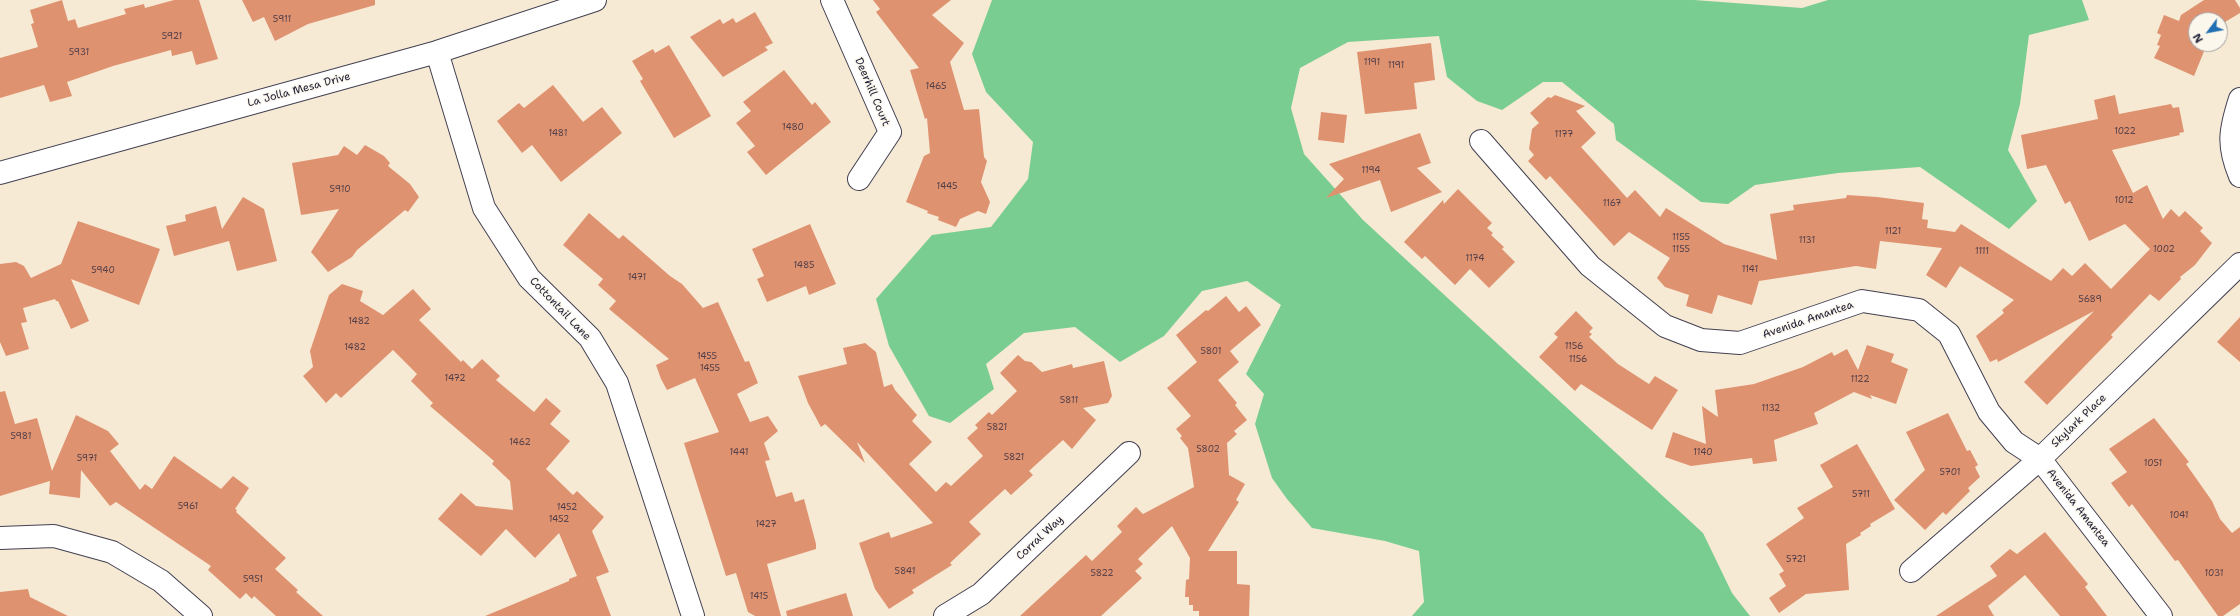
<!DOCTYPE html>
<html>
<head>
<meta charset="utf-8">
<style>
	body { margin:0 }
	#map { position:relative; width:2240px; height:616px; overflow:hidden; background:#f6ead4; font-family:"Shantell Sans",sans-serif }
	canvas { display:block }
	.north { position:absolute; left:2188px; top:12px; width:40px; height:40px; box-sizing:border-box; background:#fbf7ec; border:1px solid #a4a2a5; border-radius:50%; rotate:238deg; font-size:11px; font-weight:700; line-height:16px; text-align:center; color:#22223b }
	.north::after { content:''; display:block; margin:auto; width:14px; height:18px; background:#1f6fb2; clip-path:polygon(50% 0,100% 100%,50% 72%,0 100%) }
</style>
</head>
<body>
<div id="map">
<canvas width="2240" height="616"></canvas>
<div class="north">N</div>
</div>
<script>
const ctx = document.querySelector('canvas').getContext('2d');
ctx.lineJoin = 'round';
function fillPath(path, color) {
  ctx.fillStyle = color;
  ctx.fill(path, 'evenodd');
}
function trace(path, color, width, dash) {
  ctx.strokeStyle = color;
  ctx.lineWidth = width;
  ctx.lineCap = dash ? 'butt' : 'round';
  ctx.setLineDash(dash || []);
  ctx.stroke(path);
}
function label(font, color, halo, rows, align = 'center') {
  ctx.font = font + ' "Shantell Sans",sans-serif';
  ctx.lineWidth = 3;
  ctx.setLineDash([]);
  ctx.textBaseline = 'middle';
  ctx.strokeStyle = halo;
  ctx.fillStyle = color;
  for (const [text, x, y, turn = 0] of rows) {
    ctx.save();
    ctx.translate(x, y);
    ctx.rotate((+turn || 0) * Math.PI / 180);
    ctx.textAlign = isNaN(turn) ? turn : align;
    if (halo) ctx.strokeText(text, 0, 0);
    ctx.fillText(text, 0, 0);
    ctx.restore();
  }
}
const green = new Path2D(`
	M992,0h702l108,8 26,-8h254l7,20 -60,15 -9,69 -12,46 29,51 -28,28 -89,-62 -82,6 -83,12 -27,19 -27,-2 -85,-62 -2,-16 -52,-42h-19l-41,28 -25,-9 -30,-24 -8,-41 -91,6 -48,26 -9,40 13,46 59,66 340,313 29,60 18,23h-338l12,-14 -5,-51 -34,-10 -73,-13 -25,-29 -15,-21 -17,-54 9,-30 -18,-20 35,-69 -34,-24 -45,10 -38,45 -44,26 -45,-35 -51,6 -38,31 8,25 -44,34 -21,-7 -40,-70 -13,-47 56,-64 59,-8 37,-48 5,-37 -47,-50 -14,-38z`);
const building = new Path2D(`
	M62,0l6,21 7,-2 3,9 48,-14 -2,-5 20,-5 1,4 29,-8h25l19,59 -22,6 -4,-14 -20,5 -1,-6 -58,16 -46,16 5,14 -22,6 -6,-17 -44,13v-40l38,-11 -7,-23 3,-1 -4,-13z
	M242,0h133v5l-67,19 -33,17 -11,-24 -11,5z
	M873,0h78l-19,15 32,28 -14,19 14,48 15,-1 5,48 3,4 -6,21 9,20 -4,12 -8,-3 -18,8 -4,8 -18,-7 1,-3 -12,-4 1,-2 -22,-9 18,-46 6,-3 -3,-35 -2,1 -15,-49 9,-2 -43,-56 4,-3z
	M2204,0h31l5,8v5l-20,12v-5h-24v24h11l-13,32 -40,-18 6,-12 -3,-1 4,-10 -4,-2 7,-18 15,6 2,-6z
	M755,12l18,31 -8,4 3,3 -45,27 -33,-40 30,-18 3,5 10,-6 3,5z
	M1431,43l4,37 -21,3 3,26 -52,5 -8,-62z
	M669,45l42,71 -37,22 -34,-57 3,-2 -11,-18 21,-12 2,4z
	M784,70l28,35 3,-3 16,20 -65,53 -19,-23 8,-6 -19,-23 15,-12 -8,-9z
	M553,85l30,37 19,-15 20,26 -61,49 -29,-37 -10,8 -25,-32 22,-18 5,5z
	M1555,95l30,11 -9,5 20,22 -15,14 46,51 8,-8 25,27 6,-9 58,36 53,16 -7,-46 24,-4 -1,-5 53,-7 1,-3 30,2 47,6 -2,16 6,1 -1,8 28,4 6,-8 90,57 12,-13 9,8 13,-13 26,26 39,-40 -25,-25 -36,17 -19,-40 -5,3 -19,-39 -19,4 -6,-34 77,-16 -4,-19 21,-5 4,19 52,-10 2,4 6,-1 5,25 -5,1 1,2 -68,15 21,43 14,-8 16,34 8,-10 8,8 6,-6 18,17 -3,3 12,12 -17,22 -15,12 1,2 -22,22 -9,-7 -39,41 2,2 -66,68 -23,-23 70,-71 -96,51 -1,-3 -7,3 -14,-26 28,-23 -2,-3 12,-10 -54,-34 -14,22 -20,-13 16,-27 -62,-7 -4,28 -20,-3 -97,15 -7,24 -34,-10 -6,19 -26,-8 3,-11 -24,-8 -8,-9 13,-20 -41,-26 -15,14 -64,-70 -4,4 -18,-19 6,-6 -5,-6 3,-20 7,-6 -9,-10 18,-16 3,1z
	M1321,112l26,3 -3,28 -26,-3z
	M1420,133l11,30 -14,5 25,24 -51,20 -11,-32 -54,18 18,-19 -15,-15z
	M365,145l19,11 6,7 -2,3 22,18 9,13 -11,15 -3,-2 -48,40 -5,7 -24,15 -17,-20 28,-43 -38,6 -9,-52 46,-8 6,-9 13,9z
	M1458,189l34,34 -5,5 6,5 -2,2 13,12 -2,2 13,13 -26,26 -19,-19 -15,16 -30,-29 -3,3 -18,-17 39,-42 1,4z
	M243,197l21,12 13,52 -40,10 -8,-30 -55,15 -8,-30 20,-5 -1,-6 31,-9 6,23z
	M589,213l30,26 4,-4 47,41 12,8 21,24 15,-6 27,60 4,-1 9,22 -21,11 13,28 18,-6 10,15 -14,12 6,17 -5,1 11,36 16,-5 3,10 9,-3 12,45v5l-49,15 14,52h-26l-7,-4 -12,-39 -10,3 -42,-133 35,-11 -24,-54 -28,12 -6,-11 -5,-14 13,-6 -60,-50 7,-8 -18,-16 5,-6 -40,-34z
	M78,221l82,28 -21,56 -68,-26 18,42 -18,8 -13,-28h-2l-1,-2 -32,9 4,14 -6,1 8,26 -23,7 -6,-14v-78l16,-2 8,4 7,12 30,-14z
	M810,224l26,60 -27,11 -3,-9 -39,16 -10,-23 7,-3 -12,-27z
	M342,284l21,7 -3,10 23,14 30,-26 18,20 -12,11 42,42 2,-2 9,9 10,-10 18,17 -4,4 38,32 12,-14 15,13 -11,13 20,17 -24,28 27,26 4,-4 27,26 -12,14 17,41 -13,5 15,39h-126l84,-35v-2l8,-3 -18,-43 -24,25 -29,-29 -25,27 -43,-37 23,-26 15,13 37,4 -3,-29 -18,-17 2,-3 -64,-55 3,-3 -22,-22 6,-7 -24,-24 -52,48 -5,-5 -10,10 -23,-27 10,-9 -3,-16 19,-56z
	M1226,296l13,16 7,-6 15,19 -31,26 9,11 -21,18 19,23 -2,2 12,15 -13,11 3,3 -10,9 2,32 16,9 -9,16 3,2 -31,49h29v33l13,1 -1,31h-50v-5h-6v-6h-4v-8h-4l1,-17 3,-1 1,-21 -18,-32 -34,33 5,5 -8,7 7,7 -41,38h-81l66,-61 6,6 30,-29 -5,-6 19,-19 7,7 51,-27 -6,-39 -8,-10 2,-2 -6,-7 15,-13 -24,-28 30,-26 -21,-27 30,-25 2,1z
	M1576,311l17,17 -4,4 3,2 -3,3 29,27 31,20 6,-8 23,14 -26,40 -71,-46 -6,7 -36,-34 19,-20 -4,-3z
	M2240,317v45l-23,-20z
	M865,343l11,9 8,35 8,-3 3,6 22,25 -5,6 20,21 -23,22 27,28 10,-10 5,4 32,-30 -16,-18 11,-10 -3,-3 14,-13 3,3 25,-24 -17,-18 18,-18 7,6 6,1 11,10 30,-8 1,4 31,-7 8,35 -4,7 -25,5 13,12 -24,29 -9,-9 -34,31 4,4 -22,20 -6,-6 -36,33 12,12 -31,29 2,2 -40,25 2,3 -25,16 -14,-20 -16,-46 30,-11 2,6 42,-15 -76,-81 8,21 -40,-39 -4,3 -13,-24 -10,-27 49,-12 -4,-16z
	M1867,345l27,9 -3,8 17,7 -12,35 -26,-9 2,4 -18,-7 -40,21 4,11 -44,16 3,21 -24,3 -1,-6 -61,8 -26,-9 8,-25 33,12 -4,-38 16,11 -3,-27 39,-6 49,-17 29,-15 2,4 13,-7 11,21z
	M5,391l10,33 22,-6 15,53 24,-56 32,16 11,13 -9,7 30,39 5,-6 7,5 22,-33 47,33 12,-13 16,12 -14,21 2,1 -1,2 50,46 -11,11 23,21 -2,2 27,24h-47l-22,-20 -2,3 -6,-6 -6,6 -32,-29 3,-4 -95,-64 -6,4 -29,-36 -1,28 -31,-4 1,-13 -50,15v-104z
	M1948,413l19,38 3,-1 8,15 -3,2 5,10 -12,11 2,3 -24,24 -3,-3 -18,18 -31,-30 31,-30 -19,-38z
	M2154,418l35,44 -3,2 26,37 8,18 12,14 8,-6v77l-17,12h-5l-40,-56 -3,1 -43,-57 -3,3 -18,-24 16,-11 -18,-23z
	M1857,444l38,65 -25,15 1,2 -11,7 1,2 -15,9 3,46 -43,4 -27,19 -10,-15 17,-12 -7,-12 5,-3 -18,-27 38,-26 -7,-10 36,-21 -13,-22z
	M2045,532l43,52 -3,3 22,29h-47l-35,-41 -37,31 6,10h-58l61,-40 -7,-10 20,-17 7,5z
	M28,589l2,8 38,19h-68v-24z
	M846,593l7,23h-66l-1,-5z`);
const minor = new Path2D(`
	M832,0l58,132 -31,47
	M437,52l47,156 45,70 61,60 27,45 76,233
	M2240,99c-10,31 -13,46 0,77
	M1481,141l109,125 75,60 36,14 39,3 122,-42 57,9 30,24 40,78 25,30 26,17 121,157
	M0,173l437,-121 158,-52
	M0,538l54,-2 58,16 49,29 40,35
	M1911,571l129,-112 200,-195
	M945,616l36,-22 148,-141`);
const numberNames = [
	["5911",282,20],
	["5921",172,37],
	["5931",79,53],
	["1191",1372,63],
	["1191",1396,66],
	["1465",936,87],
	["1480",793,128],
	["1022",2125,132],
	["1481",558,134],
	["1177",1564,135],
	["1194",1371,171],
	["1445",947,187],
	["5910",340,190],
	["1012",2124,201],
	["1167",1612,204],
	["1121",1893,232],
	["1155",1681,238],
	["1131",1807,241],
	["1155",1681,250],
	["1002",2164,250],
	["1111",1982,252],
	["1174",1475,259],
	["1485",804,266],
	["1141",1750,270],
	["5940",103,271],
	["1471",637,278],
	["5689",2090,300],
	["1482",359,322],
	["1156",1574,347],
	["1482",355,348],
	["5801",1211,352],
	["1455",707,357],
	["1156",1578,360],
	["1455",710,369],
	["1472",455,379],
	["1122",1860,380],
	["5811",1069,401],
	["1132",1771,409],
	["5821",997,428],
	["5981",21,437],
	["1462",520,443],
	["5802",1208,450],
	["1441",739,453],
	["1140",1703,453],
	["5821",1014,458],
	["5971",87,459],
	["1051",2153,464],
	["5701",1950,473],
	["5711",1861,495],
	["5961",188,507],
	["1452",567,508],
	["1041",2179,516],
	["1452",559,520],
	["1427",766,525],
	["5721",1796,560],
	["5841",905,572],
	["5822",1102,574],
	["1031",2214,574],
	["5951",253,580],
	["1415",759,597]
];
const streetNames = [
	["La Jolla Mesa Drive",299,90,-15],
	["Deerhill Court",872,92,67],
	["Cottontail Lane",560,309,46],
	["Avenida Amantea",1808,320,-19],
	["Skylark Place",2079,421,-44],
	["Avenida Amantea",2078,508,52],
	["Corral Way",1040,538,-43]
];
fillPath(green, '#7acd90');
fillPath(building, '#df9270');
trace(minor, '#424052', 24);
trace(minor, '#fff', 22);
label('9px', '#513e48', null, numberNames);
label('11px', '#22223b', '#fbf7ec', streetNames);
</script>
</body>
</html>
